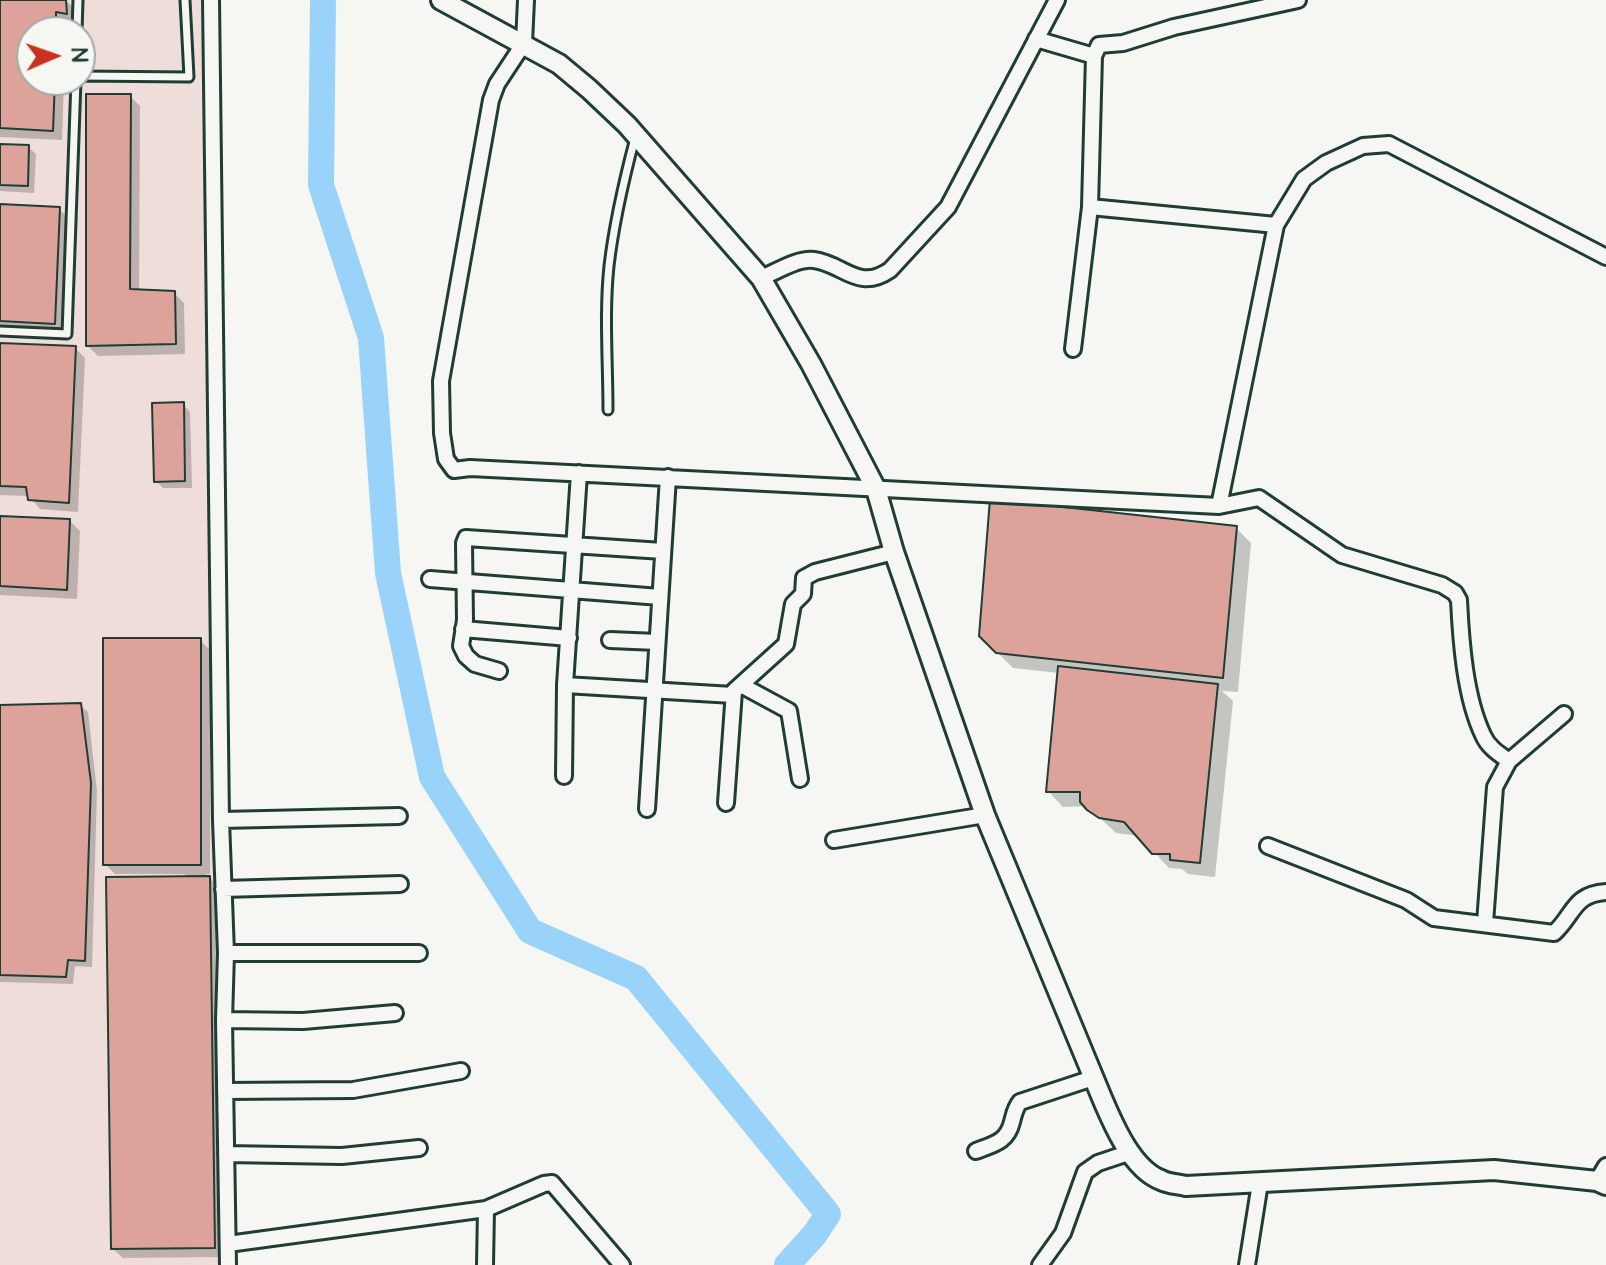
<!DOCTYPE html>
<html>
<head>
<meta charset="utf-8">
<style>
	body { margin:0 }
	#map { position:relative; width:1606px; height:1265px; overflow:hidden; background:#f6f6f2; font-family:"Architects Daughter",sans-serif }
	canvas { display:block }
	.north { position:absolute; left:16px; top:16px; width:80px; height:80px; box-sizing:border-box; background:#f6f6f2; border:2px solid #a0aca6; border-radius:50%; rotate:88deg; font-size:22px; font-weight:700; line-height:32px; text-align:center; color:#1f3d34 }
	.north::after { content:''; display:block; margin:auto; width:28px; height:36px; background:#c8321e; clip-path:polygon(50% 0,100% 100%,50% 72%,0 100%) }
</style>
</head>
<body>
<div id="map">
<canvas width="1606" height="1265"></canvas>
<div class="north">N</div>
</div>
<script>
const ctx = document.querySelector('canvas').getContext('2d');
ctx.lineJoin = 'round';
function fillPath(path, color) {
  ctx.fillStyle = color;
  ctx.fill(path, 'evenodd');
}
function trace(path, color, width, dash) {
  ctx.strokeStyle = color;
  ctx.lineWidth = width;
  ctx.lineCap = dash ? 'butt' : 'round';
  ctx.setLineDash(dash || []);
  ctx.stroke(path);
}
const built = new Path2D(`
	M0,0h201l19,1265h-220zM32,32h48v48h-48z`);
const shadow = new Path2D(`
	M0,0h65l11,10v13l-10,-2 -1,11h-33v48h32l-2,60 -62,-3z
	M130,96l10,10 -1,186 35,1 10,10 1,51 -87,2 -10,-10z
	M0,146l28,1 8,7 -2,39 -34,-2z
	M0,206l59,3 10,10 -5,114 -64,-3z
	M0,345l75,3 10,10 -7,154 -38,-3 -11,-13 -29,-1z
	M183,404l7,8 2,76h-29l-7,-7z
	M0,518l70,3 10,10 -3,68 -77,-4z
	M1236,528l15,15 -13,149 -16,-1 11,10 -18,176 -27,-3 -6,-5 -13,-1 -30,-32 -23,-3 -29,-27 -24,1 -15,-16 11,-118 -46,-5 -16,-16z
	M200,640l10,10v224h-4l13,14 5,369 -101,1 -11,-10 73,-374h-70l-10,-10z
	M80,705l8,7 9,79 -5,176 -17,-1 -2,18 -73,-2v-275z`);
const river = new Path2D(`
	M323,0l-2,185 50,153 17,235 44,204 98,154 106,47 192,236 -13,20 -28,31`);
const building = new Path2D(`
	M0,0h66l1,14 -11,-2v20h-24v48h23l-2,51 -53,-3z
	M86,94h45l-1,195 45,2 1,53 -90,2z
	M0,144l29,1 -1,41 -28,-1z
	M0,204l60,3 -5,117 -55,-3z
	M0,343l76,3 -7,157 -41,-3 -2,-13 -26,-1z
	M184,402l1,79 -31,1 -2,-79z
	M990,499l247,27 -14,152 -227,-25 -17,-17z
	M0,516l70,3 -3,71 -67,-4z
	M103,638h98v227h-98z
	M1058,666l160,18 -18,179 -30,-3v-6h-18l-28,-32 -25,-4 -12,-8 -7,-8v-10h-34z
	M81,703l10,80 -6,178 -17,-1 -2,17 -66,-2v-270z
	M210,876l5,372 -104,1 -5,-372z`);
const service = new Path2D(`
	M77,32l1,-32
	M80,76l109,1 -4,-77
	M0,331l67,3 9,-254
	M608,410c0,-48 -4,-96 1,-144 5,-43 15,-86 26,-128`);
const minor = new Path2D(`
	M211,0l10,820 5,133 -2,67 4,245
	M526,0l-2,43 -27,41 -6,16 -50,281 1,52 4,26 8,11 16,-2 749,38 57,-281 28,-46 22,-16 37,-17 26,-2 217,113
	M1036,39l58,17 5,-11 24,-2 51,-16 124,-27
	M1090,207l186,18
	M761,278c15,-6 36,-20 53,-18 30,4 44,32 76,10l58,-63 109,-207
	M1073,349l17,-142 4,-151
	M1219,506l40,-8 83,57 100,30 13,8 4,7c2,42 6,97 24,135 5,12 16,19 26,26
	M430,579l230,18
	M463,629l106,9
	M610,640l47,2
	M499,671l-24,-7 -9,-8 -5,-10 4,-26 -1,-77 2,-5 197,13
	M565,685l168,10
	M741,685l48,26 11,68
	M564,776l1,-91 14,-212
	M726,803l8,-112 52,-47 7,-40 10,-10 1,-16 11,-6 79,-20
	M647,809l21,-332
	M221,820l178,-4
	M834,840l151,-25
	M1268,846l138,54 28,18 120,15c20,-18 19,-39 52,-41
	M223,889l177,-5
	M1485,923l10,-136 14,-26 55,-47
	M226,953h193
	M224,1020l79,1 92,-8
	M225,1091l128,-1 108,-19
	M976,1151c18,-7 31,-9 36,-29 2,-8 3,-14 8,-20l73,-24
	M226,1154l116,2 77,-8
	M1597,1181l9,-15
	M228,1244l258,-35 58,-25 8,-1 70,82
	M485,1265l1,-56
	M1040,1265l23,-32 22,-61 13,-9 33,-11
	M1247,1265l13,-82`);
const tertiary = new Path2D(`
	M441,0l118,64 30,25 38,36 134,153 50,86 65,125 18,63 91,263 117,283c11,26 30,71 59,82 7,4 17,4 25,6l308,-16 103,11 9,4`);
fillPath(built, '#eeddd8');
fillPath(shadow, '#0003');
trace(river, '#9ad3fa', 26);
fillPath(building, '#dda39a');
trace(building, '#1f3d34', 2);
trace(service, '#1f3d34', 13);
trace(minor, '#1f3d34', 20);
trace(tertiary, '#1f3d34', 24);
trace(service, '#f6f6f2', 7);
trace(minor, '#f6f6f2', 14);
trace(tertiary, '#f6f6f2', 18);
</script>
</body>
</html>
